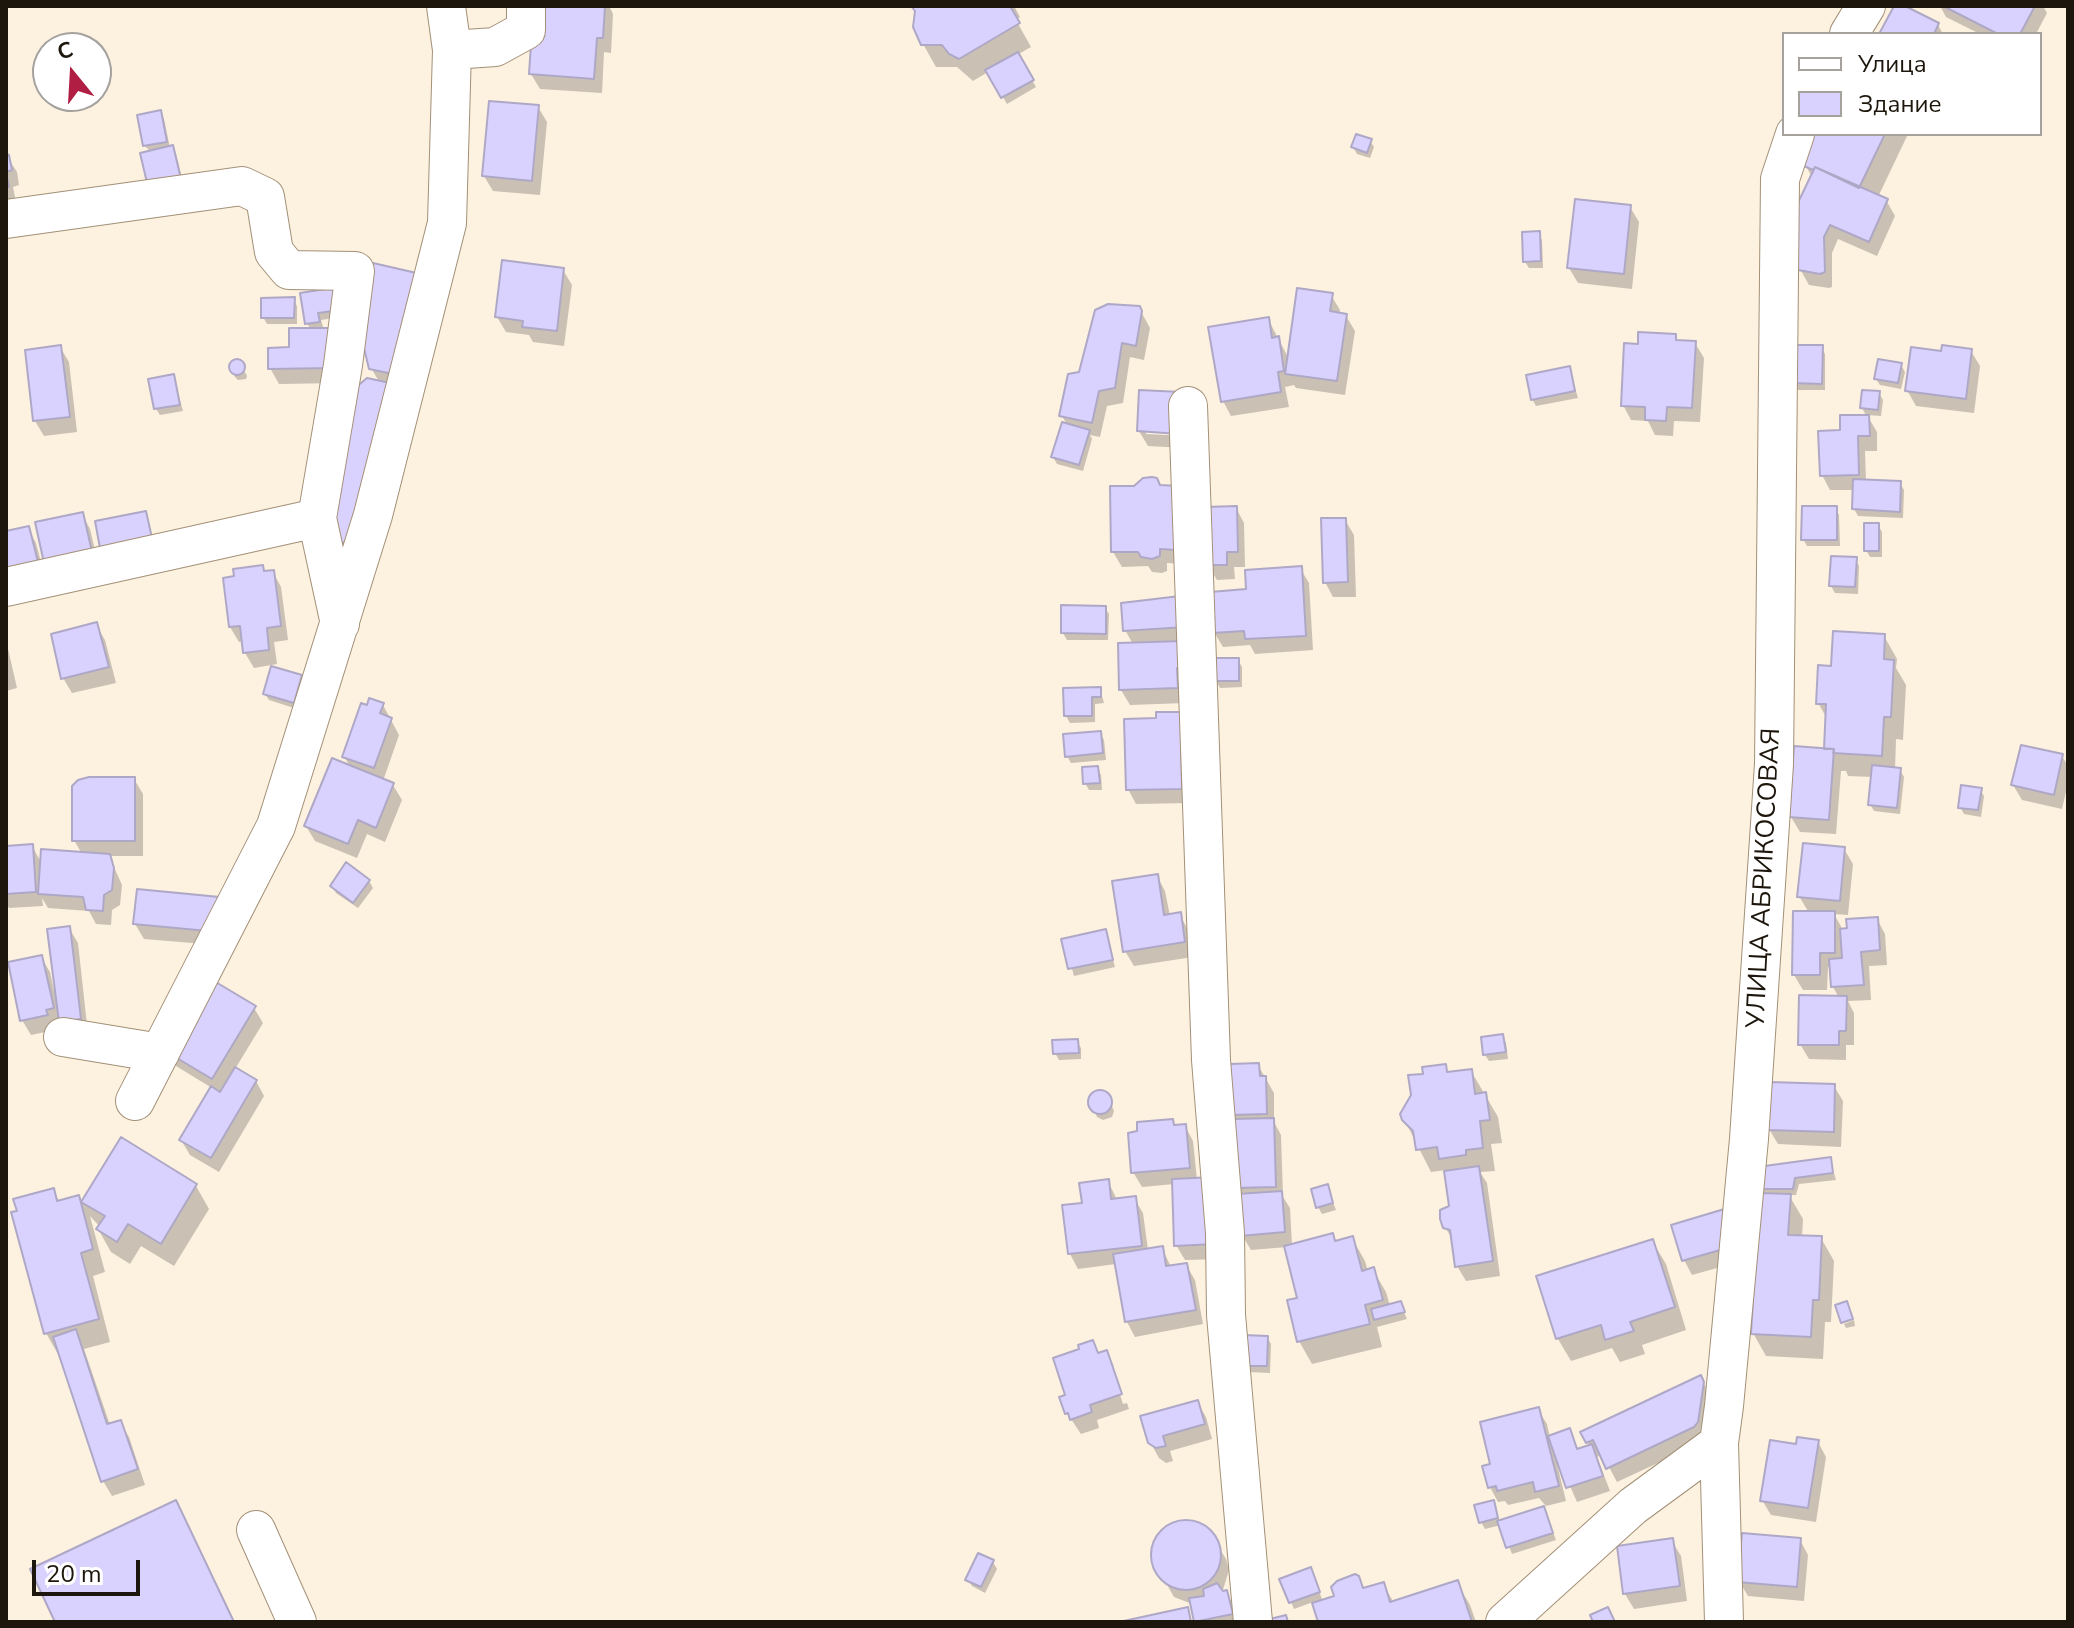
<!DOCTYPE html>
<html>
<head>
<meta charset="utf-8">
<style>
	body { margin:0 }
	#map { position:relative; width:2074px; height:1628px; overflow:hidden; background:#fdf1e0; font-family:"Nunito Sans",sans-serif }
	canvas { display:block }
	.frame { position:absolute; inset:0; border:8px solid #1d160c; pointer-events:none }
	.legend { position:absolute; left:1782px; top:32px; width:260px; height:104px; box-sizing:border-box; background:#fff; border:2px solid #a5a29e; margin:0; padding:10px 14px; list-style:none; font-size:24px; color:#1d160c }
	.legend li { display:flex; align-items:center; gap:16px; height:40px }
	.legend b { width:40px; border:2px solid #a5a29e }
	.north { position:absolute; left:32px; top:32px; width:80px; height:80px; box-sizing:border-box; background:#fff; border:2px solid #a5a29e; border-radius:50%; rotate:342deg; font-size:22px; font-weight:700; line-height:32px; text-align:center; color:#1d160c }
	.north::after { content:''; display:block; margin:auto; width:28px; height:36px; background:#b11e44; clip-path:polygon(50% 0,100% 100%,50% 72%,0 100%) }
	.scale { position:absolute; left:32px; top:1560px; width:108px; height:36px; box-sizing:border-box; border:4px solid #1d160c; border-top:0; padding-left:10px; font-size:24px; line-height:28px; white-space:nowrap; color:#1d160c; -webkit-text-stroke:6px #fff; paint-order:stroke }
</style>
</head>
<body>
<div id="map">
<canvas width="2074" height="1628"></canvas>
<div class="frame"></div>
<ul class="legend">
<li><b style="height:10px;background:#fff"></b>Улица</li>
<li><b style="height:22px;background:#dad2fe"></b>Здание</li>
</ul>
<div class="north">С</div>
<div class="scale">20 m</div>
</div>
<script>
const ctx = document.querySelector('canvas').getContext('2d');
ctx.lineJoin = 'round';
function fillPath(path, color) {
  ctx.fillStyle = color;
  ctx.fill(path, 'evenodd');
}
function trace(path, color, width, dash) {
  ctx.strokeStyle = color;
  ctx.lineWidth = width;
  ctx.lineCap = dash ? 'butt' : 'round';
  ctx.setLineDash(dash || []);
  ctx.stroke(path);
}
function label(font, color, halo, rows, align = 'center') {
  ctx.font = font + ' "Nunito Sans",sans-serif';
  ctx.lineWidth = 6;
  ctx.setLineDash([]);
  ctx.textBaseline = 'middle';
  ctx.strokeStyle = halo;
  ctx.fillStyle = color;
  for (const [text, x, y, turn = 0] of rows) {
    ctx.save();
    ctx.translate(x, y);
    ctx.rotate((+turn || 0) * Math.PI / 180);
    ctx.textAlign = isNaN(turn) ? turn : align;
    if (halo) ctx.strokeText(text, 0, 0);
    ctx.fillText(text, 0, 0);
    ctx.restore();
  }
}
const shadow = new Path2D(`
	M542,6h67l4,8 -2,39 -7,-1 -2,41 -62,-4 -9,-15 8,-27z
	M914,6h100l6,11 -4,3 15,27 -14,8 19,32 -29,17 -19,-32 -15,9 -16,-14h-21l-13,-23z
	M1896,6l42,19 5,9h-62z
	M1940,6h103l4,7 -11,21h-56l-34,-17z
	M538,107l9,15 -7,73 -47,-4 -9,-15z
	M160,112l4,7 6,29 2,-1 4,7 8,32 -39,-40z
	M1814,134h94l-30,63 8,3 9,16 -18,40 -39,-17 -6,14v34l-3,1 -20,-3 -9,-16 12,-92 -9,-16z
	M1370,141l4,6 -4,11 -13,-4 -4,-7z
	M6,155l11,17 2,13 -6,2 3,15 -10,2z
	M1630,207l9,15 -7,67 -54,-6 -9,-15z
	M1538,233l4,7 1,28h-14l-4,-6z
	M563,270l9,15 -8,61 -31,-4 -4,-7 -23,-3 -9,-15z
	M419,275l-69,292 -18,-27 48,-157 -9,-15z
	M302,294l49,21 -30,5 19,63 -61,1 -9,-16 41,-38 -4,-7z
	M1331,295l9,15 -1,5 7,1 9,15 -10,64 -49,-7 -2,-3 -9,2 4,20 -58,9 -8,-15 45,-82 21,40z
	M293,299l4,7v18h-30l-4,-7z
	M1139,308l11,20 -6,32 -14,-3 -7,46 -16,3 -7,31 -10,-2 2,4 -9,32 -26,-7 -4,-7 15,-31 -6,-10z
	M1675,336l3,6 17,1 9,15 -4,64 -26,-1 -1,15 -18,-1 -7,-14 -17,-1 -8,-15 17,-59z
	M60,347l9,15 8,70 -33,4 -9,-15z
	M1821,347l4,7v36h-27l-4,-8z
	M1971,351l9,15 -6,47 -58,-7 -9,-16 35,-37z
	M234,361l6,1 7,14 -1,3 -8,1 -3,-3 -4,-7z
	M1901,365l4,7 -4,17 -21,-4 -4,-6z
	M1569,368l9,30 -42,8 -4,-7z
	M173,376l10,35 -23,4 -4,-6z
	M1879,393l4,7 -2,16 -14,-1 10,17v19h-12l1,31 34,1 4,7 -1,28 -45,-2 -4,-7 1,-19h-25l-8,-15 21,-43 24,-15 -5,-9z
	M1146,430v4l41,2 -1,12 -38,-2 -9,-15z
	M1135,488l49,76 -17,-1v8l-5,2 -10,-1 -4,-6 -26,1 -9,-15z
	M1236,508l8,15 1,44h-11l1,12 -18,1 -9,-15z
	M1835,508l4,7 1,31h-33l-4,-7z
	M82,514l8,15 9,38 -53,-5z
	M1345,520l9,15 2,62h-23l-8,-15z
	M1878,525l4,7v25h-12l-4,-7z
	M28,528l8,15 10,38 -40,-48z
	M1855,559l4,7 -1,28 -23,-1 -4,-7z
	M262,567l4,6 7,-1 8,15 7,53 -14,2 3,22 -23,4 -9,-15 -1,-12 -5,1 -9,-15z
	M1300,568l9,15 4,67 -58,4 -5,-9 -27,2 -9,-15 34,-41z
	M1184,606l1,97 -55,2 -9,-15 12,-46 -8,-14z
	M1105,608l4,6 -1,26h-41l-4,-7z
	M96,625l9,15 11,43 -44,10 -9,-15z
	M1884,636l13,23 -1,9 10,17 -3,55 -7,-1 -1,31h5l4,7 -4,37 -26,-3 -4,-7 3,-27 -25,-1 -2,-5h-5l-5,63 -36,-2 -9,-15 35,-66 2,-31 -10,-17 15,-35z
	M6,640l11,48 -11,3z
	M1238,660l4,7v20l-22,1 -4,-7z
	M301,677l4,7 -8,25 -28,-9 -4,-6z
	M1100,689l4,14 -9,1v18l-25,1 -4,-7z
	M383,705l16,30 -16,46 10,4 9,15 -17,42 -18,-8 -10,24 -42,-17 -9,-15 44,-59 -6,-11z
	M1185,714l4,89 -53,1 -8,-15 30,-69z
	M1100,733l4,7 2,20 -35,3 -4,-7z
	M2062,756l6,10v17l-6,26 -40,-9 -9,-15z
	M1097,768l4,7 1,15h-13l-4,-7z
	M134,779l9,15v62h-34l13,29 -2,20 -8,5 -1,15 -15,-1 -7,-13 -41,-3 -6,-10 1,8 -34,2 -3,-5v-55l26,-2 10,18 40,-10 -8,-14z
	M1980,790l4,6 -3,21 -17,-3 -4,-7z
	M1844,849l9,15 -5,51 -14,-1 9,16 34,-11 8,15 2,31 -18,1 2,34 -23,1 6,12v32h-8v15l-37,-1 -9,-15 39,-46 -6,-11 -1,-20h-4l-1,23h-24l-9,-15 15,-62 -10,-17z
	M1157,876l8,15 5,25 10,-1 8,15 5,27 -59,9 -9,-15z
	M369,881l4,7 -15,20 -22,-15 -4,-7z
	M229,900l-12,45 -73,-6 -9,-15z
	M69,928l9,15 10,91 -33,-4 -24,5 -9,-15 19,-63 9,15 4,19 3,-1z
	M1105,931l10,36 -41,9 -10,-36z
	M254,1008l9,15 -28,46 21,12 8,15 -45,76 -29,-17 -9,-15 31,-52 -36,-22 -9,-15z
	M1502,1036l4,7 2,16 -19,2 -4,-6z
	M1077,1041l4,7v11l-22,1 -4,-7z
	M1258,1065l16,28v29l7,13 2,62 7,11 2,38 40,-11 4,7 16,-4 13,23 3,10 5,-1 13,22 4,14 10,-3 7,16 -30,8 5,20 -70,17 -13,-23 1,-42 -13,-52 -36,3 -9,-15v-39l-5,-9 -2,-68 -2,-5z
	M1445,1066l4,8 22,-3 27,46 4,26 -11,1 4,27 -15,1 7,11 13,93 -34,5 -9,-15 -3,-24 -9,-15 6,-20 -5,-37 -15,2 -27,-53 21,-44z
	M1834,1086l9,15 -2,46 -63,-3 -9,-15z
	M1099,1092l9,5 6,14 -2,6 -9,3 -6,-3 -7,-17z
	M1172,1121l4,6 9,-1 8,15 4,39 27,79 -39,1 -9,-15 -2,-61 -32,3 -9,-15z
	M121,1140l75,46 13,23 -35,57 -33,-20 -11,18 -19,-12 -13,-23 2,-2 -10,-11 15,56 -12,4 17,66 -26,7 26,76 10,-3 9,15 16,48 -33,11 -9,-15 -42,-126 -2,1 -13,-23 7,-142 7,11 18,-5 4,7z
	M1830,1159l6,21 -37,4 -3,11h-7l14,24 -1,18 19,1 13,23 -3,61h-6l-2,37 -57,-3 -13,-23 13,-138 -4,-7z
	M1108,1181l9,19 17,-2 9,15 5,37 14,-2 9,19 15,-2 9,15 8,44 -68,13 -8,-15 -11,-58 -38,5 -8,-15z
	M1327,1187l9,23 -14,4 -4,-7z
	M1730,1210l5,53 -43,12 -8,-15z
	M1652,1241l14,23 20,66 -44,15 3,9 -25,8 -8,-14 -41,13 -13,-22 -20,-62z
	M1854,1320l1,6 -9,2 -2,-4z
	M1267,1337l4,7 -1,29 -22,-1 -4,-7z
	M1093,1343l7,12 7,-2 7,13h-3l12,38 4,-1 2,6 -32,11 2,8 -18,6 -14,-21 -5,-15 6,-2 14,-46z
	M1700,1377l9,15 -6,50 -86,40 -15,-28 -5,3 13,34 -33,11 -17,-39 -3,1 9,37 -20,5 -7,-8 -31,7 -3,-4 -7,1 -8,-15 2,-22 46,-55 9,14 3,14 19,-7 10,19 11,-3 -7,-14z
	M1197,1402l9,15 6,22 -42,12 3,10 -7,2 -7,-5 -9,-16z
	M1818,1442l8,15 -10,65 -45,-7 -9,-15 36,-54z
	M1493,1502l7,20 44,-14 12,32 -44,14 -11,-29 -16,4 -4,-7z
	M175,1503l17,30 43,89h-178z
	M1190,1522l20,11 16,26 3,11 -7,23 4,-1 4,7 5,22 -39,1 -4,-18 -18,-7 -20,-35 -1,-10 9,-19 18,-10z
	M1800,1540l8,15 -4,46 -56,-5 -9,-15z
	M1672,1541l9,15 6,45 -53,8 -9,-15z
	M993,1562l4,7 -12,24 -13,-7 -4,-7z
	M1314,1576l9,26 13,-5 22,-19 7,12 18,-6 11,19 63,-20 13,22 6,17h-156l-7,-20 -19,7 -3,-7z`);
const building = new Path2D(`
	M540,6h65l-2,32h-6l-3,41 -65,-5 2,-30 6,1z
	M911,6h99l10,17 -61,36 -10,-5 -7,-9h-21l-8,-18 2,-16z
	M1894,6h11l34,17 -5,11h-55z
	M1943,6h92l-15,28h-22z
	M1018,52l16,28 -33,18 -16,-28z
	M489,101l50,4 -7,76 -50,-5z
	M161,110l6,32 -24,4 -6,-31z
	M1356,134l16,5 -5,14 -16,-6z
	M1812,134h73l-26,54 -44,-21 -2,3 -9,-4z
	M173,145l8,34 -33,8 -8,-34z
	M6,153l3,2 3,15 -6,2 3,15h-3z
	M1815,167l73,32 -19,43 -39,-17 -6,12 1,35 -5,2 -22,-4 -4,-59z
	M1575,199l56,6 -7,69 -57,-6z
	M1540,231l1,30 -18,1 -1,-30z
	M502,260l62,8 -7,63 -35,-4 1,-6 -28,-4z
	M373,263l48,11 -23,101 -29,-6 -7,-29 2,-34z
	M344,286l4,23 -30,4 2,9 -15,2 -5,-31z
	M1297,288l36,5 -3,18 17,3 -10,67 -52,-7z
	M295,297l-1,21h-33v-20z
	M1108,304l32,2 2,5 -6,35 -14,-3 -7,45 -16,3 -7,32 -33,-7 9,-42 11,-2 16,-62z
	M1269,317l3,21 7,-2 5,35 -6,1 3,20 -60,10 -13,-75z
	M289,328h43l1,40 -65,1v-21l21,-1z
	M1638,332l38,2v6l20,1 -4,67 -25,-1 -1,14 -21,-1v-13l-24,-1 3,-63 14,1z
	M61,345l9,72 -37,4 -8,-71z
	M1790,345h33l-1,39 -30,-1z
	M1942,345l30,4 -6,50 -61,-8 6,-44 30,4z
	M229 367a8 8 0 1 1 16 0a8 8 0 1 1-16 0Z
	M1878,359l24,4 -4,20 -24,-4z
	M1570,366l5,25 -44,9 -5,-25z
	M174,374l6,31 -26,4 -6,-30z
	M367,378l28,6 -41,155 -18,6 -6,-5 25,-152z
	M1139,390l42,2 -2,42 -42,-3z
	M1862,390l18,1 -2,19 -18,-2z
	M1840,415h29l1,21h-12l1,39 -39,1 -2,-45 22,-1z
	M1062,422l28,8 -11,35 -28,-8z
	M1152,477l5,1 3,7 19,1 -3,64 -16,-1v7l-8,3 -11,-2 -3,-5h-27l-1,-66h24l9,-8z
	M1853,479l48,2 -1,31 -48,-3z
	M1237,506l1,46h-11v13h-21l-1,-58z
	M1802,506h35v34h-36z
	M146,511l6,27 -52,10 -5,-27z
	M83,512l9,40 -48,11 -9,-41z
	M1321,518h25l2,64 -25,1z
	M1864,523h15v28h-15z
	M29,526l10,40 -33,9v-44z
	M1831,556l26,1 -2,30 -26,-1z
	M263,565l1,6 10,-1 7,56 -14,2 2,22 -26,3 -3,-27 -11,1 -6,-49 11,-2 -1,-7z
	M1302,566l4,70 -61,3 -1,-8 -32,2 -2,-41 36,-3 -1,-19z
	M1180,596l6,31 -63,4 -2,-28z
	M1061,605l45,1v28l-45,-1z
	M97,622l12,45 -48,12 -10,-45z
	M1833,631l52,3 -1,25 10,1 -3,57h-7l-2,39 -49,-3 1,-4h-10l2,-45h-10l2,-39 13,1z
	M1182,641l1,27h-6l1,20 -59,2 -1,-47z
	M1214,658h25v23h-25z
	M271,666l31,9 -8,28 -31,-9z
	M1101,687v10h-9v19h-28l-1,-28z
	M369,698l15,5 -4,10 12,5 -18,50 -32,-11 19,-54 6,2z
	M1156,712h30l1,28h-6l1,49 -56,1 -2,-71 32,-1z
	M1101,731l2,22 -38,4 -2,-23z
	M2021,745l42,9 -9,41 -43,-10z
	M1794,746l40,3 -5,71 -40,-3z
	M332,758l62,25 -18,45 -18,-8 -10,24 -44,-18z
	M1872,765l29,3 -4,40 -29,-3z
	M1098,766l2,17 -17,1 -1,-17z
	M89,777h46v64h-63v-55l6,-6z
	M1961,785l21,3 -4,22 -20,-2z
	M1803,843l42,4 -5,54 -43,-4z
	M33,844l3,48 -30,2v-48z
	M41,849l69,5 4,14 -2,22 -8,5 -1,16 -17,-1 -3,-13 -45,-3z
	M346,862l24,18 -17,23 -23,-17z
	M1158,874l6,41 17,-3 4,30 -62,10 -11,-71z
	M137,889l93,9 -22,33 -75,-7z
	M1793,911h42v42h-15v22h-28z
	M1878,917l2,33 -19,2 3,33 -33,2 -2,-28 13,-1 -2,-29 7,-1 -1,-9z
	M70,926l11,93 -22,3 -12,-93z
	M1106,929l7,31 -45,9 -7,-30z
	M42,955l12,53 -8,2 2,5 -28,6 -12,-59z
	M209,978l47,28 -44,73 -47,-28z
	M1799,995l48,1 -1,35h-7v14h-41z
	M1503,1034l3,18 -23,3 -2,-18z
	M1078,1039l1,14 -26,1 -1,-14z
	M1259,1063l1,13h6l1,38 -36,1 -1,-51z
	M1446,1064l1,8 25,-3 3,25 11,-2 4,28 -10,1 3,27 -17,2v5l-27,4 -2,-12 -21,3 -3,-19 -11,-11 -2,-6 11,-19 -3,-20 15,-1 -1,-7z
	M235,1067l22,13 -46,78 -32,-18 32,-54 9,6z
	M1769,1082l66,2 -1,48 -67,-2z
	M1088 1102a12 12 0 1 1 24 0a12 12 0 1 1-24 0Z
	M1274,1118l2,69 -41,1 -2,-69z
	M1173,1119l1,6 12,-1 4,44 -59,5 -3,-40 9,-2v-9z
	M121,1137l76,47 -36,60 -33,-20 -11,18 -21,-13 9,-13 -24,-14z
	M1831,1157l2,16 -38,5 -2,11h-33l-3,-22z
	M1479,1166l14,95 -38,6 -5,-37 -7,-2 -3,-9v-9l9,-4 -5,-35z
	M1214,1177l2,67 -42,2 -2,-67z
	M1109,1179l2,20 25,-3 6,50 -74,8 -6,-49 20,-2 -3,-20z
	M1328,1184l5,19 -17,5 -5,-19z
	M54,1188l3,13 22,-6 14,54 -12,4 18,66 -55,15 -33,-122 6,-1 -4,-12z
	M1282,1191l3,41 -45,4 -3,-42z
	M1759,1193l32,1 -3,41 34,1 -3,64h-6l-2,37 -60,-3z
	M1731,1207l-4,41 -45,13 -11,-36z
	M1333,1233l2,8 18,-5 9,35 12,-4 9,33 -18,5 5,19 -73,18 -10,-42 10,-2 -13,-52z
	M1653,1239l22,68 -45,15 4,9 -29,9 -4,-15 -45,14 -20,-63z
	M1163,1246l3,20 21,-3 9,47 -71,12 -12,-68z
	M1401,1301l4,11 -31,8 -3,-11z
	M1847,1301l6,18 -12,4 -6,-18z
	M76,1329l31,95 14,-4 17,49 -37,13 -48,-145z
	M1243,1335l25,1 -1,30h-25z
	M1093,1340l5,13 9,-3 15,44 -32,11 2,7 -22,8 -2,-7 -3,1 -6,-17 6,-2 -12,-37 26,-9 -1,-4z
	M1701,1375l3,7 -6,40 -4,5 -88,42 -13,-29 -7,3 -6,-11z
	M1198,1400l7,24 -42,12 3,10 -10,2 -8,-5 -8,-27z
	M1539,1407l20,79 -24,6 -2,-10 -36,9 -1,-5 -8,2 -6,-22 8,-2 -10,-42z
	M1570,1428l7,21 15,-5 11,32 -37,12 -18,-52z
	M1797,1437l22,3 -11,68 -48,-7 10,-61 26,4z
	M176,1500l58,122h-179l-25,-53z
	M1494,1500l4,18 -19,5 -5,-18z
	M1544,1506l9,27 -47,15 -9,-27z
	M1151 1555a35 35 0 1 1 70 0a35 35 0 1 1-70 0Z
	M1742,1533l59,5 -4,49 -60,-5z
	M1673,1538l7,48 -57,8 -6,-48z
	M978,1553l16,7 -13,27 -16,-7z
	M1311,1567l9,25 -31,11 -10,-24z
	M1355,1574l4,2 4,12 21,-6 6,20 68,-22 14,42h-154l-6,-19 22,-7 -3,-9 6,-6z
	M1217,1583l6,8 4,-1 6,24 -39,8 -5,-24 15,-2 -1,-7z
	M1188,1607l3,15h-72z
	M1608,1607l7,15h-22l-3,-7z
	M1286,1615l2,7 -26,-1z`);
const minor = new Path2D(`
	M1849,34l17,-28
	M452,50l43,-3 31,-17v-24
	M6,219l236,-33 23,11 9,55 15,18 66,1 -12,94 -26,153
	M1188,406l23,654 14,173 1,82 27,307
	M6,587l311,-69 23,106
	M63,1037l97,16
	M135,1101l141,-275 97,-311 74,-292 5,-173 -6,-44
	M256,1530l41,92
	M1505,1622l128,-116 86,-63
	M1724,1622l-5,-179 5,-37 25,-267 25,-375 6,-585 15,-45`);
const streetNames = [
	["УЛИЦА АБРИКОСОВАЯ",1765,878,-87]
];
fillPath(shadow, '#0003');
fillPath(building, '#dad2fe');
trace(building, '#aea8c6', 2);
trace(minor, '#a39077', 40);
trace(minor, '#fff', 38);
label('26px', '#1d160c', '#fff', streetNames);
</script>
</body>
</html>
